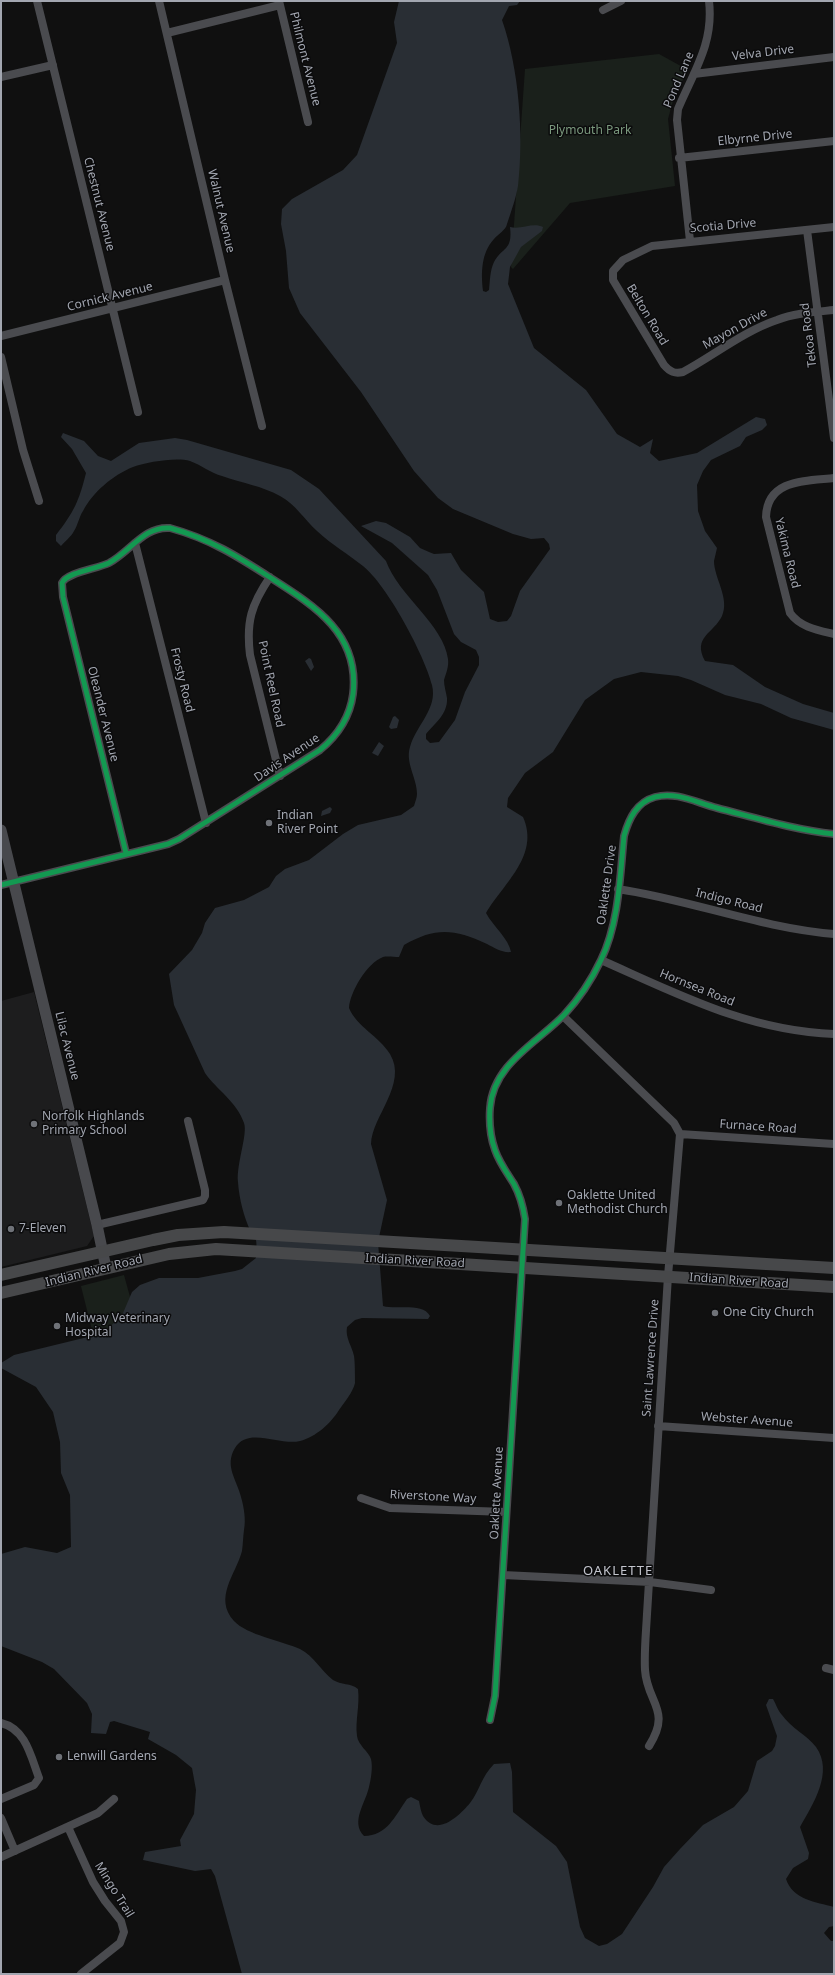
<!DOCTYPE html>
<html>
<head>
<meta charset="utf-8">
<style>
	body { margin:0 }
	#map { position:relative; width:835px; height:1975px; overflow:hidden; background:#101010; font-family:"Noto Sans",sans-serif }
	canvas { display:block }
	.frame { position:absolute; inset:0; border:2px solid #a2a6b0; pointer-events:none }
</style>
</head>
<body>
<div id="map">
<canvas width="835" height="1975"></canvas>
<div class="frame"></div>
</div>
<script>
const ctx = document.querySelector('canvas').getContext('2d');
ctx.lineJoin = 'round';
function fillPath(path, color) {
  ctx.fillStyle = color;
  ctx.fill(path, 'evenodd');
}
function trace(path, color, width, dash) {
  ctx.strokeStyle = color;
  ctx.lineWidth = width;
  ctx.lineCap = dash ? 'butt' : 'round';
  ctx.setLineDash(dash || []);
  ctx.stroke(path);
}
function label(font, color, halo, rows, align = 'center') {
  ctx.font = font + ' "Noto Sans",sans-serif';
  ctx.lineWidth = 3;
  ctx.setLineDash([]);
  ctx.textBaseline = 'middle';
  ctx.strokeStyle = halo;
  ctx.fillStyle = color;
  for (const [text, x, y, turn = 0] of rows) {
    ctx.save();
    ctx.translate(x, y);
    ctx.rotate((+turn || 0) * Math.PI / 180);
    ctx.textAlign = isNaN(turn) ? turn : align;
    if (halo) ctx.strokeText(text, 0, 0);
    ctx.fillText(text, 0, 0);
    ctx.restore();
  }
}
const built = new Path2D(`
	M34,992l60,244 -7,10 -86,21v-266z`);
const green = new Path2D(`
	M659,54l29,16 -14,27 -6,22 7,67 -105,17 -57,66 -2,-2 14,-198z
	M124,1275l14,51 -26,14 -16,-8 25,16 -28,-14 -12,-48z`);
const water = new Path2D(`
	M399,1h121l-3,4 -8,1 -7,14c17,49 22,114 16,166 -2,12 -7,26 -11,38 -1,6 -9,10 -13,15 -13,14 -13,34 -11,52l3,1 3,-2c1,-9 1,-20 5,-28 8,-15 19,-11 16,-35 11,3 23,-5 33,0l-1,4 -21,16 -11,20 -2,17 26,64 52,42 31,44 23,13 13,-8 -3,14 9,8 38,-8 59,-36 9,2 2,6 -5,5 -16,7 -6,9 -29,14 -8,11 -6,14 1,26 7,20 12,17c-1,4 -2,9 -3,13 0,17 16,37 8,55 -8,17 -30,21 -17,45l28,4 32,22 38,17 31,9v17l-43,-12 -30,-14 -36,-9 -34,-15 -13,-4 -37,-4 -27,7 -29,21 -32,52 -28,21 -17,25 -1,9 16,10c17,38 -19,66 -37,96 7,13 23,26 25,39 -9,1 -16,-4 -24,-8 -33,-15 -51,-17 -83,1l-5,12c-5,0 -12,-1 -16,0 -16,6 -33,35 -34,51 8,19 30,28 41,46 18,30 -18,62 -19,90l16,56 -9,42 5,64c13,4 40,-4 47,10l-2,3 -66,-1 -7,2 -8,7c-2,11 5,19 7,29 1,5 1,23 1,27 -2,9 -11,20 -16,27 -8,13 -23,27 -39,31 -20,5 -52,-15 -65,7 -11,18 2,32 6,49 3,10 5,23 3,33 -1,7 -1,14 -2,21 -6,23 -29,47 -8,70 13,14 48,20 66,28 14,7 21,22 33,31 8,5 18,3 25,9 2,16 -3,32 -1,47 1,9 11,15 14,23 2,8 0,20 -2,28 -3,15 -19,35 -5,49 23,0 31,-20 43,-37l4,-2 8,4c1,5 2,11 4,15 14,22 37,-1 47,-13 10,-13 11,-26 24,-39l16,-1 2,9 1,40 43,34 11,16 13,65 5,11 14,8 8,-2 15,-10 31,-47 11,-20 16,-18 23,-24 31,-18 14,-16 9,-30 15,-10 3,-5 2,-10 -11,-31 3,-6h4c3,5 5,12 9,16 9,13 25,20 34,32 18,25 -3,57 -16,80l9,26 -1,6 -15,9 -7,11c7,21 30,23 48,28v19l-5,1 -5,6 7,8h3v33h-592l-27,-98 -4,-7 -16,2 -52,-11 2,-8 36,-6 -1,-6 14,-26 2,-24 -4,-22 -16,-13 -28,-16 2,-7 -36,-11 -4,1 -4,12 -15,-1 1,-19 -5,-11 -33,-34 -12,-7 -41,-16v-92l24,-7 32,6 14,-6 -1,-52 -9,-22 -1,-31 -7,-30 -17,-25 -35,-19v-5l13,-8 86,-21 11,-8 12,-13 9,-21 8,-7 19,-7h39l37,-7 7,-2 14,-11c0,-5 1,-13 0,-18 -1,-3 -4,-5 -5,-8 -7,-14 -12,-34 -13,-50 -2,-17 10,-48 6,-59 -7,-21 -27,-33 -39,-50l-31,-68 -5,-31 23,-24 10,-17 3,-10 10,-15 29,-8 25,-13 7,-11 9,-7 24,-9 34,-26 15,-9 43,-10 13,-9c1,-4 3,-8 3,-12 0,-16 -12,-31 -7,-47 6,-22 28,-38 22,-62 -7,-29 -45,-100 -69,-119 -15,-12 -31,-21 -46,-35 -13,-12 -21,-26 -37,-35 -18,-10 -38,-13 -58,-20 -11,-3 -21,-11 -32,-15 -14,-4 -43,1 -57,6 -20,8 -40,25 -50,44 -4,6 -5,14 -9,20 -3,6 -9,10 -13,15l-5,-5v-6c18,-23 23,-34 30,-62l-14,-24 -11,-12 2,-4 21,8 14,15 13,5 28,-18 36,-5 12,2 104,30 28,19 67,72c12,34 58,64 62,98 1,8 -2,14 -4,21 0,6 2,12 3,18 1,16 -12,25 -21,36v5l4,4 9,-1 16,-22 10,-28 14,-27v-8l-3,-7 -15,-8 -7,-8 -17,-44 -9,-15 -36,-32 -31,-17 15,-5 10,2 24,14 10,11 9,4 5,2 17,-1 10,17 23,22 6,27 8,3 9,-1 4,-5 9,-25 30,-42 -1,-5 -5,-6 -13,1 -18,-5 -60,-25 -15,-11 -24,-27 -53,-79 -61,-79 -11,-25 -3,-37 -5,-27 1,-15 10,-10 51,-29 14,-15 40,-112 -3,-21z
	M309,658l2,1 3,8 -3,4 -6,-10z
	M395,716l4,4 -2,8 -6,1 -2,-2 4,-10z
	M379,742l5,4 -6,10 -6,-3z
	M330,807l2,2 -2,4 -9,3 1,-5z`);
const street = new Path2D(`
	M37,1l101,411
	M159,1l66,279 37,146
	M279,1l29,121
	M603,10l18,-9
	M167,33l113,-28
	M694,74l140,-17
	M1,77l52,-12
	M679,158l155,-17
	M834,227l-182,19 -29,14 -10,11v9l51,85c6,7 11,9 19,7 30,-16 61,-41 94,-52 18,-7 38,-8 57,-10
	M807,230l27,208
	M690,241l-13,-121 1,-11c16,-38 36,-66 31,-108
	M1,336l224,-56
	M1,357l22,93 16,51
	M834,478c-28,3 -67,1 -68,39l24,96c10,14 27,17 44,21
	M135,543l71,280
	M270,577c-19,28 -24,45 -20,78l30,121
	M1,885l167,-41 11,-5 141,-89c17,-14 30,-33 33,-56 7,-60 -38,-88 -82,-116 -34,-22 -61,-39 -101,-50 -26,-2 -39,23 -61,35 -12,6 -42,9 -47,20l1,14 63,256
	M618,889c73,11 143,39 216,45
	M601,960c77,34 147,71 233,74
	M563,1016l111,107 6,11 -12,142 -21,338c-1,19 -3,38 -2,56 2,33 27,40 4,76
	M680,1134l154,10
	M97,1225l106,-25 2,-4v-6l-17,-69
	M658,1426l176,12
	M361,1498l29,10 116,4
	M503,1575l147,7 61,8
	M826,1668l8,2
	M490,1720l5,-24 30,-477c-2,-13 -5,-24 -11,-35 -7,-11 -15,-22 -19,-34 -5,-14 -6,-28 -5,-42 3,-44 47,-65 74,-93 14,-15 28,-36 37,-55 18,-37 19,-84 23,-124 5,-18 13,-34 31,-39 21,-6 42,6 62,11 39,10 78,22 117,26
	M1,1723c25,6 30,34 38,55l-5,7 -33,14
	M1,1818l14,33
	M68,1827l25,55 12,19 16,20 3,11 -4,11 -39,31
	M1,1857l97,-44 16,-14`);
const secondary = new Path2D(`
	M1,830l96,395 9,43`);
const primary = new Path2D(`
	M1,1275l152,-35 25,-5 46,-3 610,36
	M1,1293l168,-39 47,-5 618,38`);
const cycleway = new Path2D(`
	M1,885l167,-41 11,-5 141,-89c17,-14 30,-33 33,-56 7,-60 -38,-88 -82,-116 -34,-22 -61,-39 -101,-50 -26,-2 -39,23 -61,35 -12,6 -42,9 -47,20l1,14 63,256
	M490,1720l5,-24 30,-477c-2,-13 -5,-24 -11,-35 -7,-11 -15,-22 -19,-34 -5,-14 -6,-28 -5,-42 3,-44 47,-65 74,-93 14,-15 28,-36 37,-55 18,-37 19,-84 23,-124 5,-18 13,-34 31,-39 21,-6 42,6 62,11 39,10 78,22 117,26`);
const markers = [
	[269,823,4,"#6f7278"],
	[34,1124,4,"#6f7278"],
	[559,1203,4,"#6f7278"],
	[11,1229,4,"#6f7278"],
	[715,1313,4,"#6f7278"],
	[57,1326,4,"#6f7278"],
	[59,1757,4,"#6f7278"]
];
const streetNames = [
	["Velva Drive",763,53,-7],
	["Philmont Avenue",305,59,76],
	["Pond Lane",679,80,-67],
	["Elbyrne Drive",755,138,-6],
	["Chestnut Avenue",99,204,76],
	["Walnut Avenue",221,211,77],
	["Scotia Drive",723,226,-5],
	["Cornick Avenue",110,297,-14],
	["Belton Road",647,315,59],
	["Mayon Drive",735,329,-29],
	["Tekoa Road",809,335,-97],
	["Yakima Road",787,553,76],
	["Frosty Road",182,680,76],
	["Point Reel Road",271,684,78],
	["Oleander Avenue",103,714,76],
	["Davis Avenue",287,758,-34],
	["Oaklette Drive",607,885,-82],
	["Indigo Road",729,901,14],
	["Hornsea Road",697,988,22],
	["Lilac Avenue",67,1046,76],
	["Furnace Road",758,1127,4],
	["Indian River Road",415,1261,3],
	["Indian River Road",94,1271,-14],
	["Indian River Road",739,1281,4],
	["Saint Lawrence Drive",651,1358,-86],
	["Webster Avenue",747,1420,4],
	["Oaklette Avenue",497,1493,-87],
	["Riverstone Way",433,1497,3],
	["Mingo Trail",114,1890,58]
];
const parkNames = [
	["Plymouth Park",590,131]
];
const poiNames = [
	["Indian",277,816],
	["River Point",277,830],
	["Norfolk Highlands",42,1117],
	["Primary School",42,1131],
	["Oaklette United",567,1196],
	["Methodist Church",567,1210],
	["7-Eleven",19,1229],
	["One City Church",723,1313],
	["Midway Veterinary",65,1319],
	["Hospital",65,1333],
	["Lenwill Gardens",67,1757]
];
const neighbourhoodNames = [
	["OAKLETTE",618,1571]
];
fillPath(built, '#1d1d1e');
fillPath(green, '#1a201b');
fillPath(water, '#292e34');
trace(street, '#4a4b4f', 8);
trace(secondary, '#48494d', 11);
trace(primary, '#47484a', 12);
trace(cycleway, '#139951', 5);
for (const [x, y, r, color] of markers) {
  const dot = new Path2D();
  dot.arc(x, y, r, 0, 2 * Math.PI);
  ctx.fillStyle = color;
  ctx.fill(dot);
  trace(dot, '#0b0b0c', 1.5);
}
label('12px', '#a2a6b0', '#0b0b0c', streetNames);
label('12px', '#7b997e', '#0b0b0c', parkNames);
label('12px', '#a2a6b0', '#0b0b0c', poiNames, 'left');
ctx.letterSpacing = '1px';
label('13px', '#c3c5cd', '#0b0b0c', neighbourhoodNames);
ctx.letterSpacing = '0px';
</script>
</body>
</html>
